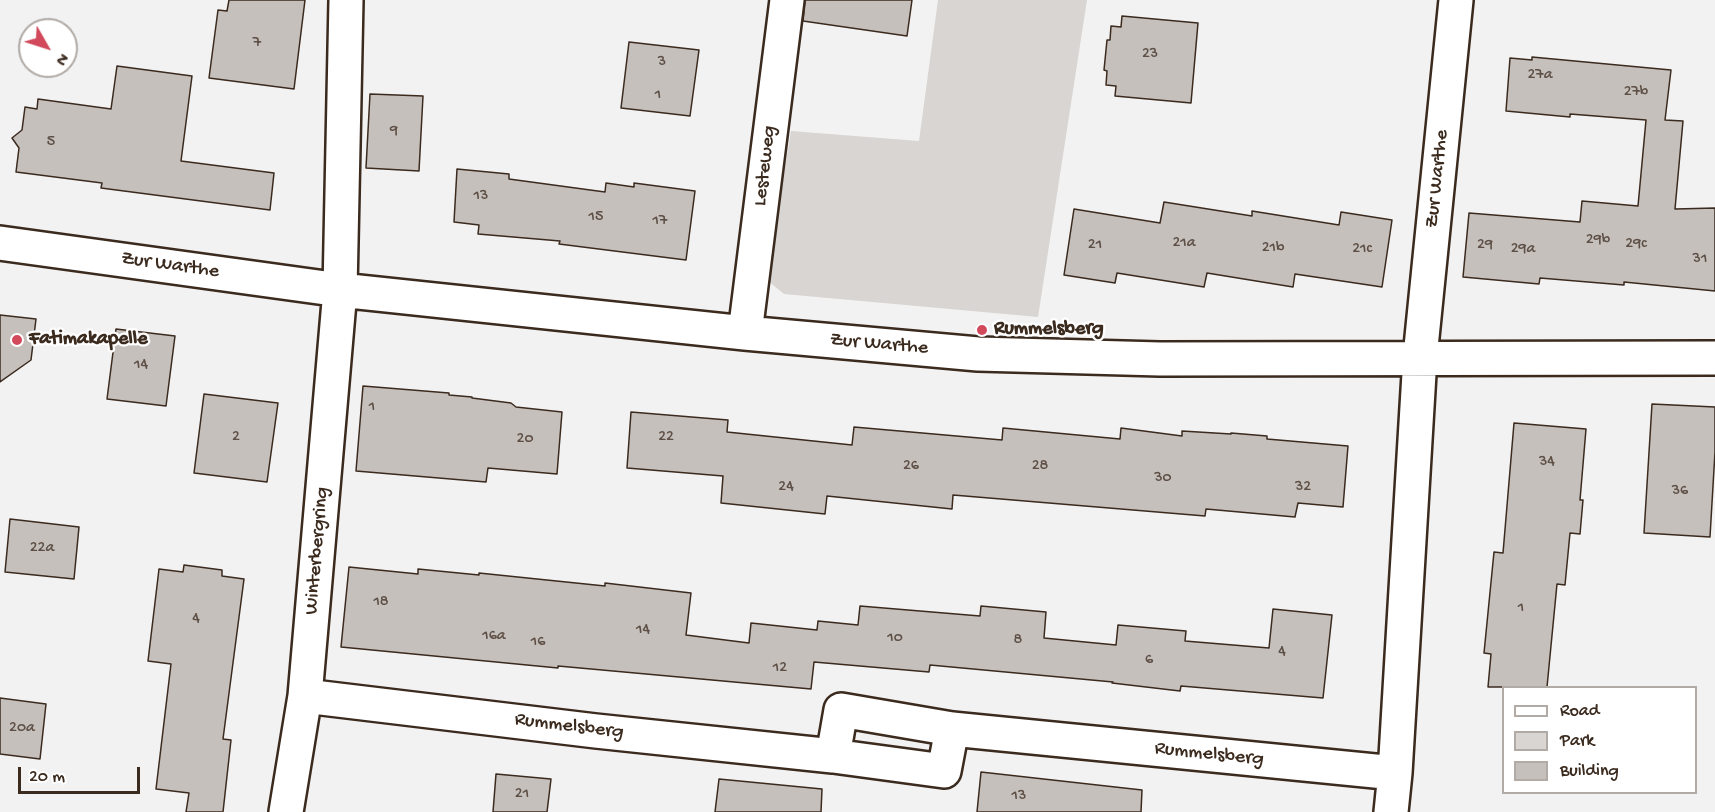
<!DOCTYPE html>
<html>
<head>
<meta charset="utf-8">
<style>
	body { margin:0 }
	#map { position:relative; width:1715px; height:812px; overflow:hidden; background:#f3f2f2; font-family:"Gochi Hand",sans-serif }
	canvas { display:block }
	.legend { position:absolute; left:1502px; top:686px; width:195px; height:108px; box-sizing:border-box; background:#fff; border:2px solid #b1aaa5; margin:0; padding:8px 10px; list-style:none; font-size:18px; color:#3b2a1e }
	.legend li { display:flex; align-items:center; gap:12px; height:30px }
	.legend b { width:30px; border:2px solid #b1aaa5 }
	.north { position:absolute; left:18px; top:18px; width:60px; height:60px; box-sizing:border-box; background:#fff; border:2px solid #b1aaa5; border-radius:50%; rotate:129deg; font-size:16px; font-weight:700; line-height:24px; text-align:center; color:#3b2a1e }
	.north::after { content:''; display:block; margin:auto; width:21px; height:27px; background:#d1495b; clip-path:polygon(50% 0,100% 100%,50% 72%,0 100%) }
	.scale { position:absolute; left:18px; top:767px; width:122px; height:27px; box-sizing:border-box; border:3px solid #3b2a1e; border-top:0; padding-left:8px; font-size:18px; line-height:21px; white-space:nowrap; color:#3b2a1e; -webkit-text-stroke:4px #fff; paint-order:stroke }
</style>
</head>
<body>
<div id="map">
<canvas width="1715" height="812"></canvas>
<ul class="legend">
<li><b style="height:8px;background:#fff"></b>Road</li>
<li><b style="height:16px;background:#d8d5d2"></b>Park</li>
<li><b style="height:16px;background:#c6c0bd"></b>Building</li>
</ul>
<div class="north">N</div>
<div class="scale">20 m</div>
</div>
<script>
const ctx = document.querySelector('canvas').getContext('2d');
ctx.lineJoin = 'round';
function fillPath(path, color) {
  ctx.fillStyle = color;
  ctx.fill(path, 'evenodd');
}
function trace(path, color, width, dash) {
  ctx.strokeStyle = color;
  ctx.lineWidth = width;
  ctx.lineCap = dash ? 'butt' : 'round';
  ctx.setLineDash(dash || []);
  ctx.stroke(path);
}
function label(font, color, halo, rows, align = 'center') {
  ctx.font = font + ' "Gochi Hand",sans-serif';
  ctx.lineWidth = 4.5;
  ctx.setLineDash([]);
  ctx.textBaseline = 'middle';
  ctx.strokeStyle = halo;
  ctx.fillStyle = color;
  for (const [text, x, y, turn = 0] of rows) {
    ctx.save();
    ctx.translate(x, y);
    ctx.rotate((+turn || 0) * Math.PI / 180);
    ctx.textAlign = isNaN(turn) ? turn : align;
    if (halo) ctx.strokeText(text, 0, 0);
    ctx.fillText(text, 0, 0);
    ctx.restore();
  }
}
const green = new Path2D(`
	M938,0h149l-49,317 -254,-23 -17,-14 24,-149 128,10z`);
const building = new Path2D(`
	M229,0h76l-11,89 -85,-11 9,-68 9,1z
	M805,0h107l-5,36 -104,-15z
	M1122,16l76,7 -7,80 -76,-7 1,-10 -10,-1 1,-14 -3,-1 3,-30h3l1,-14 10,1z
	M629,42l70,8 -9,66 -69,-8z
	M1532,57l139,13 -6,50 18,1 -8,88 40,-1v83l-91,-9v3l-84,-7 -1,6 -76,-7 6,-64 111,9 2,-21 56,5 8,-86 -76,-6v3l-64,-6 4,-53 22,2z
	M117,66l75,10 -11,85 93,12 -4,37 -169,-22 1,-5 -86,-11 3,-24 -7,-10 10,-8 3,-23 12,2 1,-10 73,10z
	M370,94l53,2 -4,75 -53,-3z
	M457,169l52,5v5l96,13 1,-9 28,4v-4l61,8 -9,69 -127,-16 1,-3 -82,-7 1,-9 -25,-3z
	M1164,202l88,14v-5l87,14 2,-13 51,8 -10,67 -87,-13 -2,13 -86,-14 -3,14 -87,-14 -2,10 -51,-8 10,-66 86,14z
	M0,315l36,4 -5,41 -31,22z
	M116,329l59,7 -9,70 -59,-7z
	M363,386l86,7v2l23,2v1l39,5 5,4 46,5 -5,62 -69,-6 -2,14 -130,-11z
	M204,394l74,9 -11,79 -73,-9z
	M1652,404l63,3v45l-5,85 -66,-4z
	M631,412l97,8 -1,12 125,13 2,-18 148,13 1,-12 117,11 1,-11 61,8v-5l49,3v-1l36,3v3l81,7 -5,61 -45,-4 -3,14 -89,-8 -1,7 -252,-21 -1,14 -125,-13 -2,18 -104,-11 2,-27 -96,-8z
	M1514,423l72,6 -6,71h3l-3,34 -10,-1 -5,52 -8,-1 -10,103h-59l3,-33 -7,-1 10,-101 9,1z
	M10,519l69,8 -5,52 -69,-7z
	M184,565l38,5v6l22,3 -21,160 8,1 -8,72h-37l3,-19 -33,-4 15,-125 -23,-3 11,-92 24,3z
	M349,567l69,7v-5l61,6v-2l126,13v-3l86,10 -5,42 63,8 2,-20 66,7 1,-9 40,4 2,-19 120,10 1,-10 65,6 -2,26 72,7 2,-20 68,6 -1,10 84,7 4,-39 59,6 -9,83 -142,-12 -1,5 -68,-8 1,-1 -183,-17 -1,7 -115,-10 -3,27 -253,-23v2l-217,-21z
	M0,698l46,6 -6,55 -40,-5z
	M981,772l161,18 -1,22h-164z
	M496,774l55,5 -4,33h-54z
	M719,779l103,10 -1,23h-106z`);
const street = new Path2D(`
	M0,243l340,47 405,43 233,21 182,5 555,-1
	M745,333l42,-333
	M305,696l291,35 237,25 8,-46 111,19 443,44
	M833,756l111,15 8,-42
	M286,812l19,-116 35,-406 6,-290
	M1391,812l4,-39 25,-416 36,-357`);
const markers = [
	[982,330,6,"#d1495b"],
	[17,340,6,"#d1495b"]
];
const numberNames = [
	["7",257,44],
	["23",1150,55],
	["3",662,63],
	["27a",1540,76],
	["27b",1636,93],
	["1",658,96],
	["9",394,132],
	["5",51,143],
	["13",481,197],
	["15",596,218],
	["17",660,222],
	["29b",1598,241],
	["21a",1184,244],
	["29c",1636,245],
	["21",1095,246],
	["29",1485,246],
	["21b",1273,249],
	["21c",1362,250],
	["29a",1523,250],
	["31",1700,260],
	["14",141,366],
	["1",372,408],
	["2",236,438],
	["22",666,438],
	["20",525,440],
	["34",1547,463],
	["26",911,467],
	["28",1040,467],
	["30",1163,479],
	["24",786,488],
	["32",1303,488],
	["36",1680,492],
	["22a",42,549],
	["18",381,603],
	["1",1521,609],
	["4",196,620],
	["14",643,631],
	["16a",494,637],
	["10",895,639],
	["8",1018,641],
	["16",538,643],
	["4",1282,653],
	["6",1149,661],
	["12",780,669],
	["20a",22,729],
	["21",522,795],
	["13",1019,797]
];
const streetNames = [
	["Lesteweg",766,166,-83],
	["Zur Warthe",1438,179,-84],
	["Zur Warthe",170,266,8],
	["Zur Warthe",879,345,5],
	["Winterbergring",318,551,-85],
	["Rummelsberg",569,727,7],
	["Rummelsberg",1209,755,6]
];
const poiNames = [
	["Rummelsberg",994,330],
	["Fatimakapelle",29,340]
];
fillPath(green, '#d8d5d2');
fillPath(building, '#c6c0bd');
trace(building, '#3b2a1e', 1.5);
trace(street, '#3b2a1e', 38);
trace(street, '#fff', 33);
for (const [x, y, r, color] of markers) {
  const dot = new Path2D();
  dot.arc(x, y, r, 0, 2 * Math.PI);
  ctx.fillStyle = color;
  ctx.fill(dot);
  trace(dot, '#fff', 2);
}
label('16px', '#5e5046', null, numberNames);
label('20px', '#3b2a1e', '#fff', streetNames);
label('bold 20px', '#3b2a1e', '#fff', poiNames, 'left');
</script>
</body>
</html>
